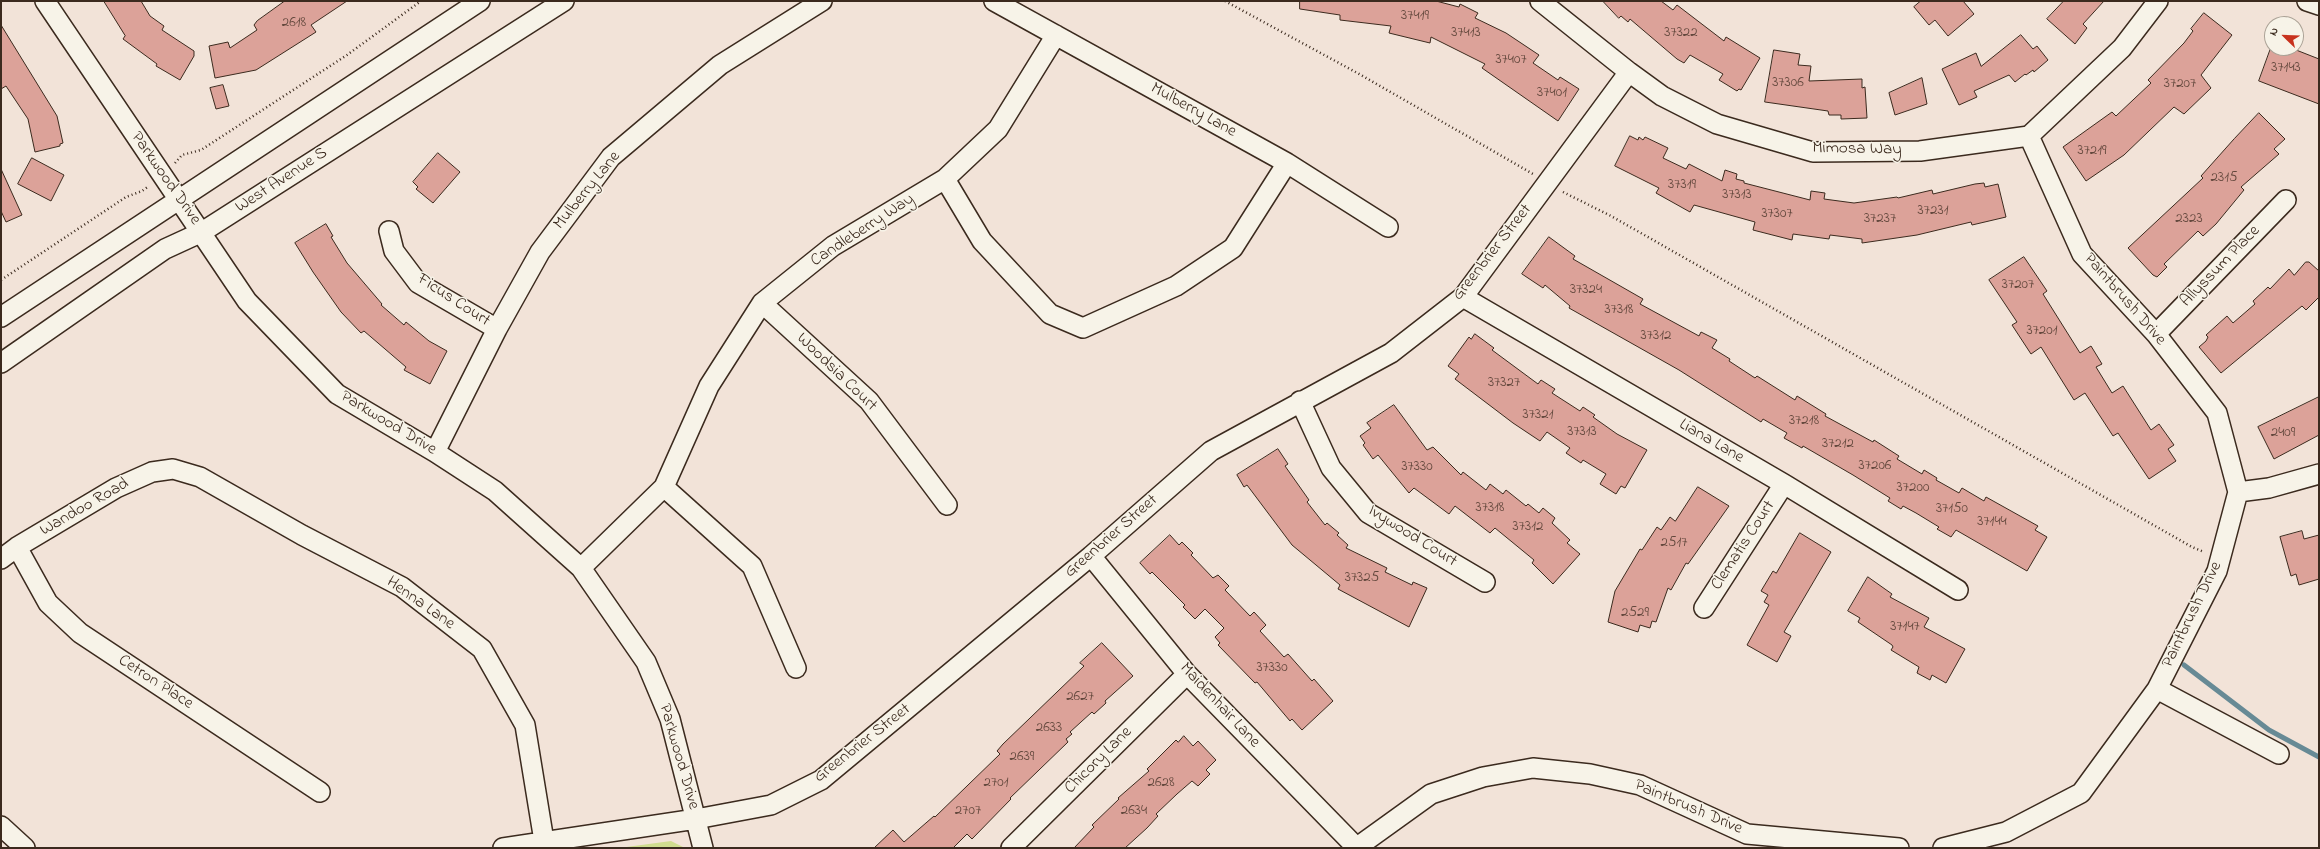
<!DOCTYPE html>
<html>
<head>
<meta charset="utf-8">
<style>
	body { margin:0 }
	#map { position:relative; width:2320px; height:849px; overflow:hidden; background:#f2e3d8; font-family:"Indie Flower",sans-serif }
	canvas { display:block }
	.frame { position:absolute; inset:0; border:2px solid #3b2a1e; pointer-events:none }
	.north { position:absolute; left:2264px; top:16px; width:40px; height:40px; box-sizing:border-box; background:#f7f3e8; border:1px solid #aca397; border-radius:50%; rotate:293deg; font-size:11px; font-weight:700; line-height:16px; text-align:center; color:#3b2a1e }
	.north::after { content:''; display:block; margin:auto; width:14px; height:18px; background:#c8321e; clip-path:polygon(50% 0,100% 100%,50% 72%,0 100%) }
</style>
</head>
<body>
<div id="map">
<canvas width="2320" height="849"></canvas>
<div class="frame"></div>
<div class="north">N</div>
</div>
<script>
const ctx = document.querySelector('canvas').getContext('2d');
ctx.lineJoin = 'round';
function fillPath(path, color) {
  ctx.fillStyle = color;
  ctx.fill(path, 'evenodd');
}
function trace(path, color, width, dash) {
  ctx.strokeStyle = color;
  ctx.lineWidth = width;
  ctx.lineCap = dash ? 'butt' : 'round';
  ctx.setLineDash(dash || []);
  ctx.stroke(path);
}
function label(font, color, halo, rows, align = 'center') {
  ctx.font = font + ' "Indie Flower",sans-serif';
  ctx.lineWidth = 3;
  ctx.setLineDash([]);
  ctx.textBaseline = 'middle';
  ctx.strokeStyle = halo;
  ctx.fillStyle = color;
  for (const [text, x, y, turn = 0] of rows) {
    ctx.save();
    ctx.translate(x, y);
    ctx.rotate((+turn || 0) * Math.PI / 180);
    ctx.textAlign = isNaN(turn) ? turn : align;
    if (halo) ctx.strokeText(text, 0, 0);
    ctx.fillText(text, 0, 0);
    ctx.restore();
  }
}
const green = new Path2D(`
	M671,841l14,7h-66z`);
const stream = new Path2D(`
	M2184,665l85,65 50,27`);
const building = new Path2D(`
	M104,1h37l9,15 14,10 -2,4 32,21v5l-14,24 -24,-14 1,-2 -34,-25 2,-3z
	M285,1h62l-36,24 5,7 -60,38 -41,8 -6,-32 19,-4 2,6 27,-18 -3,-5 3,-4z
	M1300,1h136l23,6 1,-3 18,9 -3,5 31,15 33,22 -6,8 25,17 2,-3 19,12 -21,32 -76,-53 3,-4 -54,-27 -1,6 -41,-10 2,-7 -51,-6v-5l-40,-6z
	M1603,1h58l12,9 4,-5 47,36 2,-4 34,21 -19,32 -2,-1 -2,2 -18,-11 4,-6 -33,-19 -6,8 -7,-4 -47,-40 -2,3 -7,-6 -2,2z
	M1921,1h42l11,13 -26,22 -13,-16 -6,5 -15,-18z
	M2064,1h40l-21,23 4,4 -12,16 -28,-25z
	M2204,13l28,22 -31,40 10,13 -27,26 -10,-7 -50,48 -38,26 -23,-34 49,-35 4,4 35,-33 -3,-3 36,-37 9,-12 -2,-2z
	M1,25l56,91 6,27 -3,1v2l-25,6 -7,-33 -22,-33 -5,3z
	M2021,35l12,14 4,-3 11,14 -14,12 -1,-2 -7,5 -1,-1 -10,8 -6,-7 -35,16 3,6 -18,8 -17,-36 34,-16 5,13z
	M2271,48h20l28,11v45l-60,-23z
	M1774,50l26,4 -2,11 13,1 -2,15 53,-2v9l3,-1 2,31 -26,1v-4h-12l-1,-4 -63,-9z
	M1922,78l5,26 -32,11 -6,-22z
	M223,85l6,21 -13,3 -6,-21z
	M2259,113l26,26 -11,10 5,5 -38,33 3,3 -28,34 -13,12 -5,-5 -34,33 3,3 -10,10 -4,-2 -25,-27 75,-70 -2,-2 33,-37z
	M1630,136l8,4 1,-3 4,3 2,-3 23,11 -5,10 23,11 3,-5 33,17 3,-11 12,4 -1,5 8,2v2l66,17 1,-9 14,2 -1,6 30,4 43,-6 1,1 34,-8 1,4 42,-10 9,-1 1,4 13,-3 8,33 -34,8 -1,-3 -54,13 -55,8v-4l-32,-4 -1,4 -36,-5 -1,6 -39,-10 2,-8 -61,-17 -4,7 -34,-19 3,-5 -44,-22z
	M438,153l22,19 -27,31 -17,-14 2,-2 -5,-5z
	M32,158l32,17 -13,26 -33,-17z
	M1,169l21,46 -16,7 -5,-11z
	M326,224l7,12 -2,1 16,26 35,41 -1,1 23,20 2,-3 23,19 18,10 -17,33 -26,-14 2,-3 -42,-36 -3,2 -20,-21 -28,-40 -18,-29z
	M1549,237l26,19 -2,3 70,40 -3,5 59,32 2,-4 16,8 -5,8 18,11 -1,2 26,17 2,-2 38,24 2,-4 29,18 -1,2 48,26 1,-2 25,16 -2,3 25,15 2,-4 13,8 -1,2 23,13 3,-5 22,13 2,-4 52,29 -3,4 12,7 -20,34 -71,-41 -5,7 -14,-8 2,-2 -23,-14 -13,-7 -2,3 -13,-8 2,-3 -37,-23 -50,-29 -1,2 -18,-10 3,-5 -24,-14 -2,3 -82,-52 -110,-62 1,-2 -25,-21 -2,3 -21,-14z
	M2024,257l23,34 -4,3 37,59 11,-7 11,18 -6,3 16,26 11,-7 28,44 8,-6 15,21 -6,4 8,12 -27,18 -31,-46 -5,3 -28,-43 -11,7 -33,-53 -10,7 -19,-29 5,-3 -28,-42z
	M2306,262h3l10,9v26l-13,13 -4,-4 -81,67 -22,-26 7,-6 2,-4 -2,-2 21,-19 6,7 22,-19 -2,-3 15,-14 2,2 19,-20 5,6z
	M1475,334l19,14 -2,2 46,34 3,-4 14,9 -3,4 28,18 3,-4 12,8 -2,2 24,17 30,16 -22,38 -4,-2 -5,8 -16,-10 6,-10 -23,-14 -2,3 -15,-10 4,-5 -23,-16 -7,9 -27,-18 -58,-44 4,-5 -11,-8 21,-29 2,2z
	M2319,397v38l-45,24 -16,-32z
	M1394,405l33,45 6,-3 28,28 2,-3 23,18 4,-6 13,10 3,-4 20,16 2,-2 11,9 4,-5 12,10 -3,5 18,17 -3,3 13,11 -27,30 -21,-21 2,-3 -39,-32 -5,5 -35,-27 -6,8 -35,-26 -5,5 -31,-38 -5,4 -10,-14 2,-2 -5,-7 11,-8 -4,-5z
	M1278,449l10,15 -3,2 24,34 -2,2 18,23 2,-2 12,10 -2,2 11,10 -2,3 41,20 -2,4 27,13 1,-3 14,6 -18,39 -71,-38 2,-4 -48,-40 -45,-60 -3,2 -7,-12z
	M1698,487l31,19 -41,58 -2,-1 -15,27 -3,-2 -12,34 -4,-1 -2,7 -10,-3 -2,7 -30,-10 7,-31 25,-42 2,1 15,-23 4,3 9,-13 5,4z
	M2302,531l2,8 15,-4v44l-20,6 -3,-11 -5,2 -11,-39z
	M1800,533l31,19 -47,80 7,4 -14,26 -30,-17 22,-40 -5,-3 4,-7 -7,-4 12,-20 3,2z
	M1170,535l9,10 3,-3 11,11 -2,2 22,23 5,-3 11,11 -4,4 25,26 4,-4 12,13 -6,6 24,26 4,-3 24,27 2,-2 19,22 -31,29 -10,-11 -2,2 -33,-39 -2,1 -37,-38 2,-2 -5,-6 9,-9 -19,-19 -10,10 -12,-12 2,-2 -33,-33 -2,2 -10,-11z
	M1868,577l24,17 -2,3 39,21 -5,9 41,22 -19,34 -14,-8 -2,5 -13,-7 2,-6 -28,-17 2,-3 -1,-2 -34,-23 2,-4 -12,-7z
	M1102,643l31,33 -28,25 1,2 -12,11 -2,-2 -22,20 2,2 -6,5 2,3 -58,56 1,1 -39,40 -5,-5 -14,14h-79l19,-18 11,12 30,-26 1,1 65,-63 -3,-3 6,-7 81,-78 -4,-3z
	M1184,736l9,10 5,-5 18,19 -10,10 4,4 -12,12 -6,-5 -15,13 -21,20 2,2 -11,12 -22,20h-51l20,-21 -2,-2 27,-26 -1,-1 31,-27 -2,-2 29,-29 2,2z`);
const path = new Path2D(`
	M1225,1l136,74 172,99
	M175,163l7,-8 19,-5 146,-95 74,-54
	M1563,192l48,24 581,331 12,5
	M1,280l125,-83 16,-6 7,-5`);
const minor = new Path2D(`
	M45,1l202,300 90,93 98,58 60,39 86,77 65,94 24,57 33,129
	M994,1l293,162 101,64
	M1540,1l89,71 33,24 55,28 96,28 107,-1 109,-15 93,-88 36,-47
	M2307,1l12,4
	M945,179l37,62 68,73 33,14 93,-42 57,-38 54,-85
	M389,231l5,20 24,32 79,46
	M1463,297l321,187 174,106
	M762,303l107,98 78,104
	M1,317l479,-316
	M2156,334l130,-134
	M1,363l164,-114 37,-17 362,-231
	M1300,401l31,67 37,45 117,69
	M435,452l62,-123 43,-77 71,-95 109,-92 102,-64
	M664,487l88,79 44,102
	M2238,492l31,-4 50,-14
	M17,547l31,56 32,30 240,159
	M1091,556l96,118 169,173
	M1,559l16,-12 99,-59 36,-16 21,-3 27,8 102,58 100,52 80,62 43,76 19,116
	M581,568l83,-81 45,-101 53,-83 71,-57 112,-67 53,-50 58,-94
	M1704,608l80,-124
	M2157,689l122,65
	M1,826l24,22
	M503,848l193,-29 75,-14 50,-25 270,-224 120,-105 180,-98 72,-56 166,-225
	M1011,848l176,-174
	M1356,848l75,-54 52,-17 50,-9 57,6 50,11 107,49 152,14
	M1943,848l63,-16 75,-39 76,-104 60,-118 21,-79 -21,-79 -61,-79 -74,-80 -53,-118`);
const numberNames = [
	["37419",1415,17],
	["2618",294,24],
	["37413",1466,34],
	["37322",1681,34],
	["37407",1511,61],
	["37143",2286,69],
	["37306",1788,84],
	["37207",2180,85],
	["37401",1552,94],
	["37219",2092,152],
	["2315",2224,179],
	["37319",1682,186],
	["37313",1737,196],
	["37231",1933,212],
	["37307",1777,215],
	["37237",1880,220],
	["2323",2189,220],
	["37207",2018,286],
	["37324",1586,291],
	["37318",1619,311],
	["37201",2042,332],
	["37312",1656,337],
	["37327",1504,384],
	["37321",1538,416],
	["37218",1804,422],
	["37313",1582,433],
	["2409",2283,434],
	["37212",1838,445],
	["37206",1875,467],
	["37330",1417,468],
	["37200",1913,489],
	["37318",1490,509],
	["37150",1952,510],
	["37144",1992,523],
	["37312",1528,528],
	["2517",1674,544],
	["37325",1362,579],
	["2529",1635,614],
	["37147",1905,628],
	["37330",1272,669],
	["2627",1080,698],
	["2633",1049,729],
	["2639",1022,758],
	["2701",996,784],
	["2628",1161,784],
	["2707",968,812],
	["2634",1134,812]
];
const streetNames = [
	["Mulberry Lane",1193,111,29],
	["Mimosa Way",1857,150,1],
	["Parkwood Drive",165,179,55],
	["West Avenue S",282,181,-33],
	["Mulberry Lane",588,191,-51],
	["Candleberry Way",863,231,-33],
	["Greenbrier Street",1493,253,-52],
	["Allyssum Place",2221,267,-46],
	["Paintbrush Drive",2124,300,49],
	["Ficus Court",453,301,33],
	["Woodsia Court",836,373,44],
	["Parkwood Drive",388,424,31],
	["Liana Lane",1711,442,30],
	["Wandoo Road",85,508,-30],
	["Greenbrier Street",1112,537,-41],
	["Ivywood Court",1412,537,32],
	["Clematis Court",1744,546,-57],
	["Henna Lane",420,604,35],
	["Paintbrush Drive",2193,615,-64],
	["Cetron Place",155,683,33],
	["Maidenhair Lane",1219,706,47],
	["Greenbrier Street",863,744,-38],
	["Parkwood Drive",678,757,74],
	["Chicory Lane",1099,761,-45],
	["Paintbrush Drive",1688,808,23]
];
fillPath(green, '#d0dc8f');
trace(stream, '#678a95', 5);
fillPath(building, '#dca299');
trace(building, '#3b2a1e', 1);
trace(minor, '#3b2a1e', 22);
trace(path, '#3b2a1e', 2.5, [1, 3]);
trace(minor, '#f7f3e8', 19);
label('15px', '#63483d', null, numberNames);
label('17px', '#3b2a1e', '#f7f3e8', streetNames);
</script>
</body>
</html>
